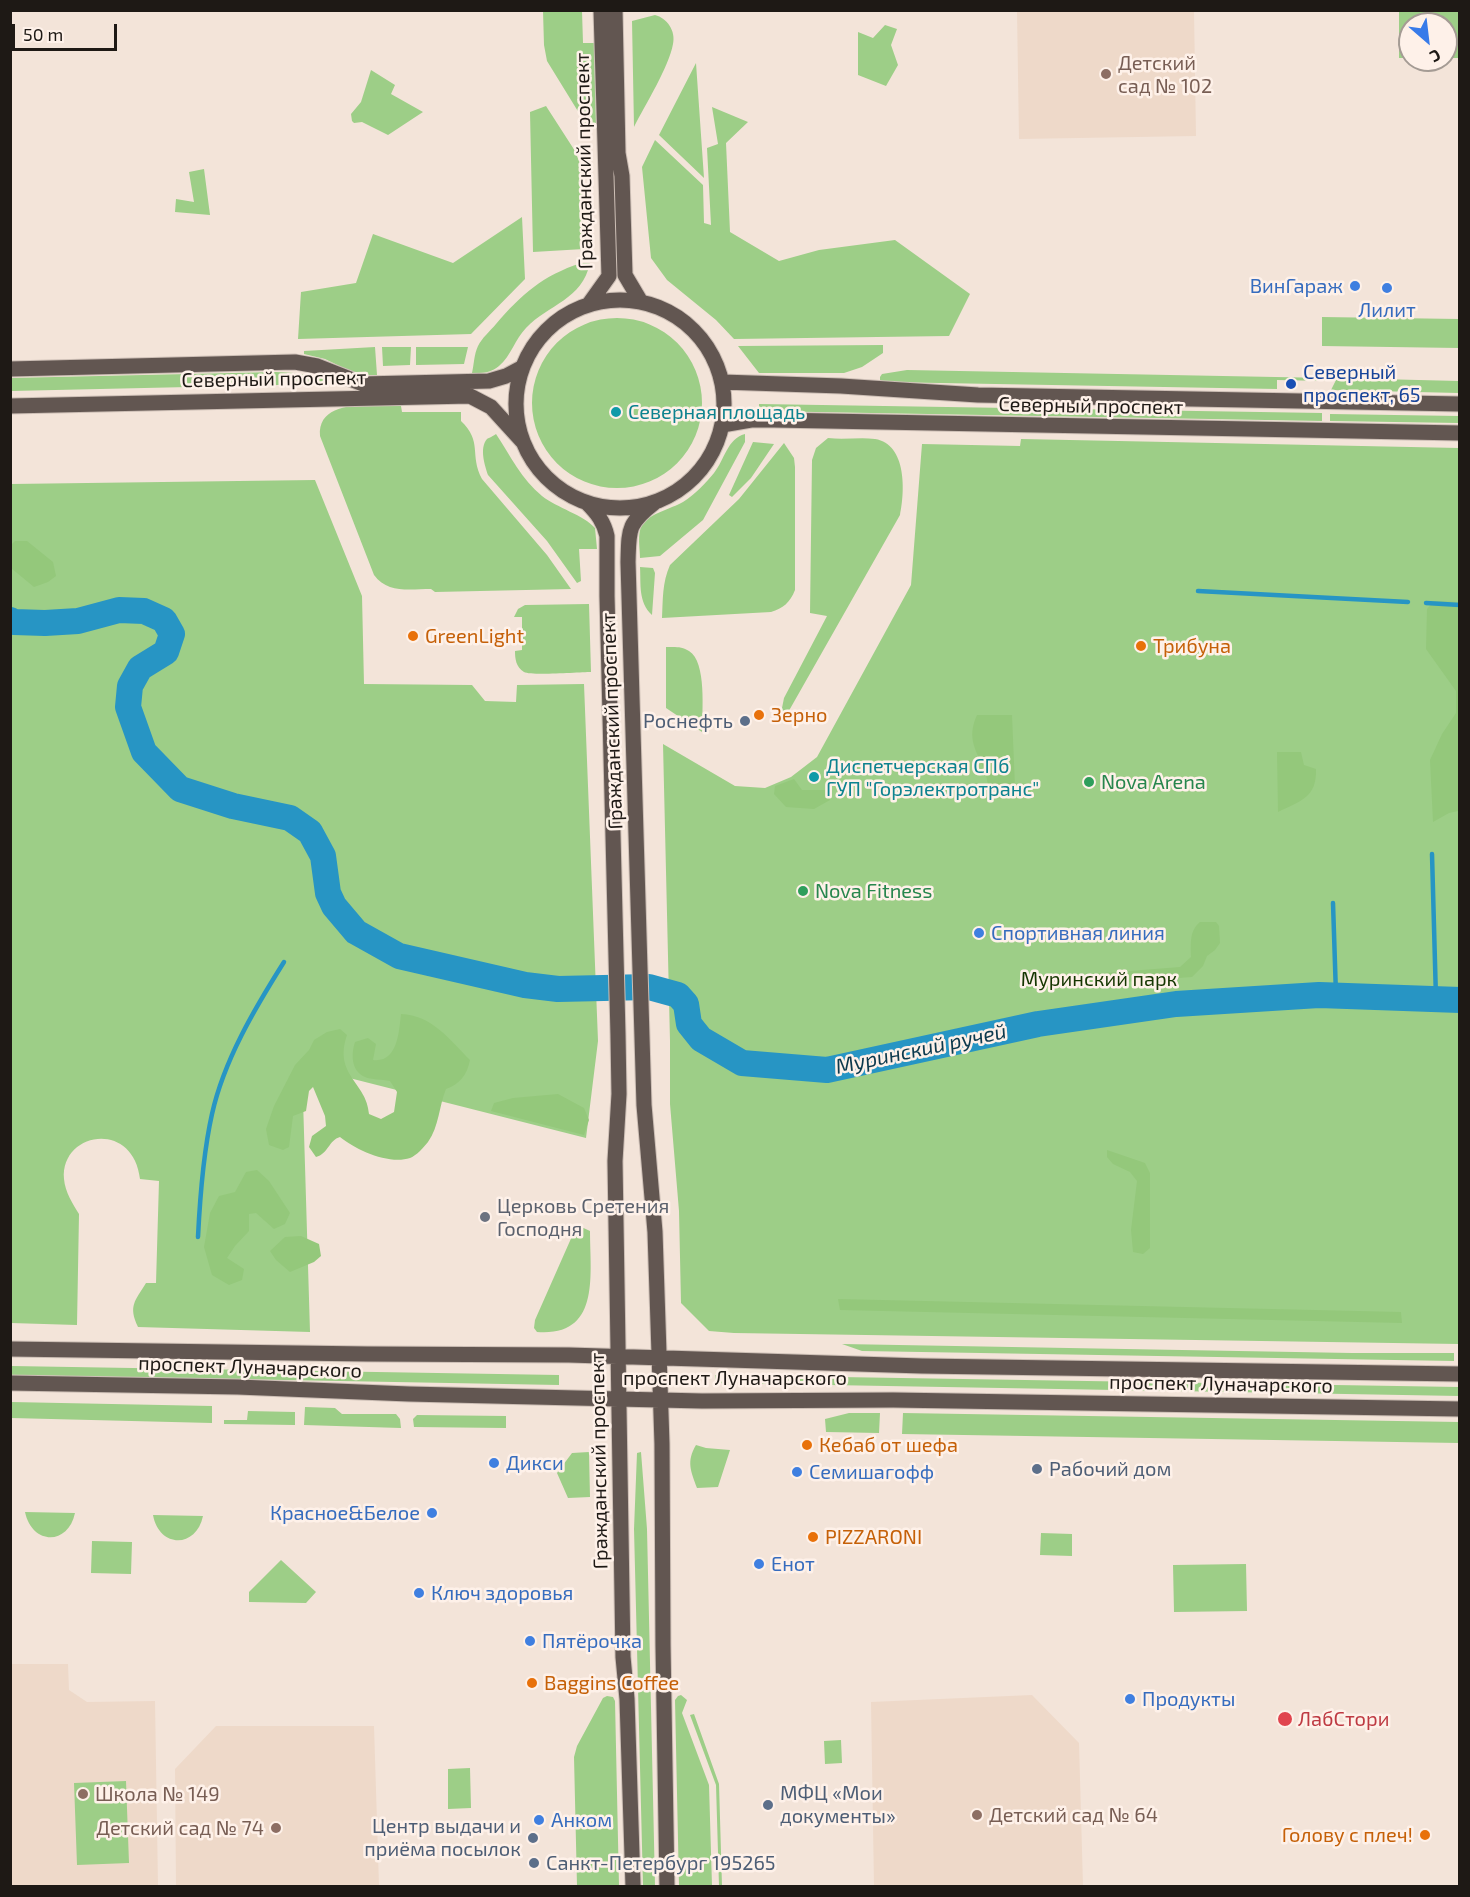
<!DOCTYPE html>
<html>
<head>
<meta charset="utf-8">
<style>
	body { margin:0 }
	#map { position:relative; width:1470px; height:1897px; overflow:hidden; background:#f3e4d9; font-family:"Exo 2",sans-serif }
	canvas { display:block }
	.frame { position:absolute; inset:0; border:12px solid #1e1915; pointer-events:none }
	.north { position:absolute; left:1398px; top:12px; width:60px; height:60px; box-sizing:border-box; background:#fef1e9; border:2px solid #a49b94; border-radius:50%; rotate:152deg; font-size:16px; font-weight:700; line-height:24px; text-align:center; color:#1e1915 }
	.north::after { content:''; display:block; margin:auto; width:21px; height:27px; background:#387be9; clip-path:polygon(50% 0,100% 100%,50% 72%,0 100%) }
	.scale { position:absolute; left:12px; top:24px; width:105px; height:27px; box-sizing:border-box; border:3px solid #1e1915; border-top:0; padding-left:8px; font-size:18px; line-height:21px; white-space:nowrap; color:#1e1915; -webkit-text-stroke:4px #fef1e9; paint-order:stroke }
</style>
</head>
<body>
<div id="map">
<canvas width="1470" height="1897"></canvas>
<div class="frame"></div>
<div class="north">С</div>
<div class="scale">50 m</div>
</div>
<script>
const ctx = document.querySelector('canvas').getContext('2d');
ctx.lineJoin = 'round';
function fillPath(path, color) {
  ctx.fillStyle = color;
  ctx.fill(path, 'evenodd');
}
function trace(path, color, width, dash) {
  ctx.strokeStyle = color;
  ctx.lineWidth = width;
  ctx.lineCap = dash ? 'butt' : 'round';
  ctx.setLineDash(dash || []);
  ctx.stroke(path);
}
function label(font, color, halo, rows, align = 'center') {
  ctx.font = font + ' "Exo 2",sans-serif';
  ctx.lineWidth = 5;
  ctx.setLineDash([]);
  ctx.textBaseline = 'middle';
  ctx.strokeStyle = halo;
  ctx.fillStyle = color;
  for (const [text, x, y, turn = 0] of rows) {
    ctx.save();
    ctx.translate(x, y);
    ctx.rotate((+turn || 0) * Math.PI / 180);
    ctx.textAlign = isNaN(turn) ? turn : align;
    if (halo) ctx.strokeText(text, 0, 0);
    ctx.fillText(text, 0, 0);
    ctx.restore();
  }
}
const built = new Path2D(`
	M1017,11h177l2,125 -177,3z
	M11,1664h57l1,26 18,12 68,-1 3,185h-147z
	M1032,1695l47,48 4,143h-209l-3,-184z
	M216,1726h158l5,160h-203l-1,-117z`);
const green = new Path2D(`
	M543,11h39l1,32h11l2,80 -9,3 -40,-65 -3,-16z
	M1399,11h60v47h-13v-34h-36v34h-11z
	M655,15c12,3 21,16 18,29 -4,23 -28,61 -39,83l-2,-106z
	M885,25l12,4 -6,16 7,20 -12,21 -28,-11v-43l15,6z
	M696,63l8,115 -45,-43z
	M371,70l24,15 -4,9 32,18 -35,23 -26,-13 -8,1 -2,-2 -1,-7 10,-12z
	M546,106l29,45 7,18 2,80 -51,3 -3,-140z
	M712,107l36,15 -22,21 4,89 49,29 40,-11 76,-10 75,54 -21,42 -215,3 -18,-19 -49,-40 -16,-22 -9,-91 13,-27 48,45 1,38 7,2 -4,-77 11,-4z
	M204,169l6,46 -35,-3 1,-13 18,3 -5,-30z
	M522,217l3,62 -54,55 -173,5 3,-47 55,-9 17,-49 80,29z
	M581,263h9c-8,37 -41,41 -64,65 -11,11 -15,28 -27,38 -8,7 -16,7 -27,7 2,-8 2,-19 6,-27 4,-8 12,-15 18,-22 26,-30 46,-48 85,-61z
	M1322,317l137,2v29l-137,-2z
	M532 403a85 85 0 1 1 170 0a85 85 0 1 1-170 0Z
	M883,345v8l-21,14 -18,6h-85l-21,-27z
	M375,347l2,28h-19l-33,-16 -21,-5v-3z
	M382,347h29l-1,18 -27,1z
	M416,347h52l-4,17 -48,1z
	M907,370l421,8 -2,3 -49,-1v9l-394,-7 -3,-2v-3l2,-3z
	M276,372l18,1 30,5 2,4 -4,2 -311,7v-13z
	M1337,378l122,3v12l-128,-3z
	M759,404l563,9v8l-563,-10z
	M401,406l1,6h59v9c22,21 8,33 21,58l65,76 24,34 -136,3 -4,-3c-21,0 -43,5 -57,-14l-54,-139c-3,-39 56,-30 81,-30z
	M1330,414l129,2v7l-129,-2z
	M496,434c14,21 26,46 46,62 15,12 42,19 53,32l2,21h-18l2,32 -4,2 -30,-42 -59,-66c-3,-9 -9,-27 -1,-36 0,0 8,-4 9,-5z
	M745,434v8l-42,78 -43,36 -20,2c0,-10 -3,-24 2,-33 8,-12 29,-16 41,-23 11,-7 23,-19 31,-29 11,-14 13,-34 31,-39z
	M828,438c16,2 32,-1 47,1 32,5 30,53 25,76l-118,208h-3l5,-25 43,-82 -17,-3 2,-153 4,-12z
	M1021,439l438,9v896l-725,-11 -25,-2 -28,-28 -2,-92 -9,-107v-63l-7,-297 72,42 30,2 26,-11 26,-20 94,-172 11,-141 98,2z
	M753,442l21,2 -23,34 -19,19 -3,-2z
	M784,443l10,15 1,9v123c-5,13 -12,18 -24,22l-109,6c1,-18 0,-35 8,-53l69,-66z
	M315,480l47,116 2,88 108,1 13,16 31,1 1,-17 67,-1 14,357 -12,97 -284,-72 8,266 -172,-5c-10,-21 -3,-26 8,-44h10l3,-102 -19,-2c-7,-60 -80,-47 -76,0 1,13 9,25 15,35l-2,111 -66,-2v-839z
	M640,567l13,1 2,5 -3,42c-14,-13 -11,-31 -12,-48z
	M589,604l2,68c-12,0 -59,4 -67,0 -8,-5 -9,-13 -9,-21l7,-1v-33h-8l4,-8 7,-4z
	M666,647c8,0 16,-1 23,4 18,11 13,61 13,81l-36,-24z
	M577,1225l13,6c0,44 11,106 -53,101l-3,-4 1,-8z
	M842,1344l510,9h102v8l-592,-10z
	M11,1366l548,9v10l-548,-10z
	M715,1375l744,12 1,9 -745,-13z
	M11,1402l201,4v17l-201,-5z
	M305,1407l30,1 7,6h54l4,5 1,9 -97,-3z
	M248,1411l47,1v13l-71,-1v-4h23z
	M849,1413h31l-1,20 -53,-1 -1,-13z
	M903,1413l556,9v21l-557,-9z
	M417,1415l89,1v12l-92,-1 -1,-8z
	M696,1445l10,3 24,2 -12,37 -21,1c-6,-17 -11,-26 -1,-43z
	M589,1452l1,45 -22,1 -11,-25 15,-20z
	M641,1452l6,77 8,357h-12l-9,-357 3,-76z
	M25,1512l50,1c-7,33 -43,32 -50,-1z
	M153,1515l50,1c-7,33 -44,32 -50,-1z
	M1041,1533l31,1v22l-32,-1z
	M92,1541l40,1 -1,32 -40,-1z
	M281,1560l35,32 -10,11 -57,-1v-10z
	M1246,1564l1,47 -73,1 -1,-47z
	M681,1695l6,5 -5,13 27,72 3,101h-33l-4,-186 3,-4z
	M607,1696l6,1 2,4 4,185h-42l-3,-129 3,-11 26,-48z
	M694,1714l25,70 3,102h-3l-3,-101 -26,-70z
	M841,1740l1,23 -17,1 -1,-23z
	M470,1768l1,40 -23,1v-40z
	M126,1781l3,82 -52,2 -3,-82z`);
const forest = new Path2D(`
	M15,541h12l26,21 3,14 -8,6 -14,5 -23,-19v-23z
	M1434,601l25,1 1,207 -2,2 -9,2 -16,9 -3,-62 12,-26 14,-21v-22l-30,-42 1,-40z
	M977,715h35l3,72 -27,1c-1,-29 -26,-41 -11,-73z
	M1277,752h24l3,13 12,4c1,29 -16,32 -38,43z
	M794,779l8,11h29l-1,10 -16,9 -28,-2 -12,-13 1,-8z
	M1200,922h16l3,4 1,17 -5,7 -8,6 -4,10 -11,11 -164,12 -5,-5v-4l6,-1 151,-12 11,-10c0,-13 -2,-26 9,-35z
	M401,1014c31,1 49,26 69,46 -3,15 -10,24 -24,29 -7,17 -7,38 -18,53 -4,5 -12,14 -18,16 -21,7 -54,-8 -70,-21 -11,3 -12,17 -24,20l-7,-10 3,-11 14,-10 -1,-10 -12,-29 -4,4 -3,20 -13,5 -4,31 -6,3 -14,-5 -3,-16 8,-23 21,-41 14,-15 5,-10 13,-8 13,-3 7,6c-14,41 20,47 22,79l12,5 13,-7 3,-20 -7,-11c-8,-2 -19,-1 -25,-4 -14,-6 -14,-23 -10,-35l13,-4 8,6 -3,16c25,3 26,-29 28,-46z
	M558,1094l26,14 5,12 -5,15 -93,-24 3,-8 19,-5z
	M1107,1150l38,13 5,10v75l-7,6 -10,-2 -2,-22 6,-49 -7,-9 -17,-8 -6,-7z
	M257,1170l12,11 21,32 -5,11 -11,5 -18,-16 -7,1v17l-14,15 -8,12 17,11 -2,11 -13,5 -17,-10 -8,-28 6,-34 9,-17 16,-4 11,-20z
	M301,1236l18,8 2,12 -7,6 -24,10 -14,-12 -6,-9 15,-14z
	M838,1299l563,13 1,11 -562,-13z`);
const stream = new Path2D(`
	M1198,591l210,11
	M1426,603l34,2
	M1432,854l4,145
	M1333,903l3,92
	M198,1237c2,-41 5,-83 14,-123 12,-54 43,-106 72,-152`);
const river = new Path2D(`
	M10,620l4,2 31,1 33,-2 41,-11 25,1 20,9 8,14 -6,18 -26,16 -10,18 -2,21 16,45 36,37 53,17 57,12 20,14 13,24 5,37 6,13 22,26 43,24 126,29 33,4 91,-2 29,8 8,9 3,20 12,15 41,24 85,7 211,-46 138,-20 143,-9 141,5`);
const major = new Path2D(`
	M615,10l3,143 4,23 3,99 16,27
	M516 404a104 104 0 1 1 208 0a104 104 0 1 1-208 0Z
	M589,304l20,-28 -8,-266
	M10,369l285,-7 22,4 46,18 126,-3 17,-5 15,-8
	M722,382l119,4 137,9 482,9
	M10,406l460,-10 21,11 31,34
	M722,425l29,-5h23l686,13
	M587,503c10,10 17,19 20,33v60l11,439 1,59 -4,67 8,496 4,42 6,187
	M654,503c-27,21 -25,27 -26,59l16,543 11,127 7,212 1,201 4,241
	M10,1349l357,5 202,1 353,11 538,8
	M10,1383l228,4 171,7 293,7 191,-1 567,9`);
const markers = [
	[1106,74,6,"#8d6e63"],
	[1355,286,6,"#3f7fe0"],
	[1387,288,6,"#3f7fe0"],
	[1291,384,6,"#1a4fb4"],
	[616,412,6,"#0f9aa8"],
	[413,636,6,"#e8710a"],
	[1141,646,6,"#e8710a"],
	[759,715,6,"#e8710a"],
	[745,721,6,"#5c6f8a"],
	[814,777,6,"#0f9aa8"],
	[1089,782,6,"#2e9e5b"],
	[803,891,6,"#2e9e5b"],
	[979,933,6,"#3f7fe0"],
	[485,1217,6,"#6b7280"],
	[807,1445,6,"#e8710a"],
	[494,1463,6,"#3f7fe0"],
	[1037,1469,6,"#5c6f8a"],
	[797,1472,6,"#3f7fe0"],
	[432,1513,6,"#3f7fe0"],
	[813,1537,6,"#e8710a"],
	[759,1564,6,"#3f7fe0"],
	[419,1593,6,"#3f7fe0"],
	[530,1641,6,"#3f7fe0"],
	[532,1683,6,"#e8710a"],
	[1130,1699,6,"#3f7fe0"],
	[1285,1719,8,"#e0444e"],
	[83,1794,6,"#8d6e63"],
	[768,1805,6,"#5c6f8a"],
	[977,1815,6,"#8d6e63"],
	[539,1820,6,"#3f7fe0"],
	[276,1828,6,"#8d6e63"],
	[1425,1835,6,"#e8710a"],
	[533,1838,6,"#5c6f8a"],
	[534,1863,6,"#5c6f8a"]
];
const educationNames = [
	["Детский",1118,63],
	["сад № 102",1118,86],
	["Школа № 149",95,1794],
	["Детский сад № 64",989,1815],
	["Детский сад № 74",264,1828,"right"]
];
const streetNames = [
	["Гражданский проспект",584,161,-91],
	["Северный проспект",274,379,-1],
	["Северный проспект",1091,406,1],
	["Гражданский проспект",612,721,-92],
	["проспект Луначарского",250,1367,2],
	["проспект Луначарского",735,1378],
	["проспект Луначарского",1221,1384,1],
	["Гражданский проспект",599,1461,-91]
];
const shopNames = [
	["ВинГараж",1343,286,"right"],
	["Лилит",1387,310,"center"],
	["Спортивная линия",991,933],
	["Дикси",506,1463],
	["Семишагофф",809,1472],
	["Красное&Белое",420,1513,"right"],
	["Енот",771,1564],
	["Ключ здоровья",431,1593],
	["Пятёрочка",542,1641],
	["Продукты",1142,1699],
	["Анком",551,1820]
];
const transitNames = [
	["Северный",1303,372],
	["проспект, 65",1303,395]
];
const cultureNames = [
	["Северная площадь",628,412],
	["Диспетчерская СПб",826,766],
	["ГУП \"Горэлектротранс\"",826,789]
];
const foodNames = [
	["GreenLight",425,636],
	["Трибуна",1153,646],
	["Зерно",771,715],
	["Кебаб от шефа",819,1445],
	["PIZZARONI",825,1537],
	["Baggins Coffee",544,1683],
	["Голову с плеч!",1413,1835,"right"]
];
const serviceNames = [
	["Роснефть",733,721,"right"],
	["Рабочий дом",1049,1469],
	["МФЦ «Мои",780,1793],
	["документы»",780,1816],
	["Центр выдачи и",521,1826,"right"],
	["приёма посылок",521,1849,"right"],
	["Санкт-Петербург 195265",546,1863]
];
const leisureNames = [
	["Nova Arena",1101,782],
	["Nova Fitness",815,891]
];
const parkNames = [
	["Муринский парк",1099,979]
];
const worshipNames = [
	["Церковь Сретения",497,1206],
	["Господня",497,1229]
];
const healthNames = [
	["ЛабСтори",1298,1719]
];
const waterNames = [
	["Муринский ручей",921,1049,-12]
];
fillPath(built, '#eed9c9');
fillPath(green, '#9dce87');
fillPath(forest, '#94c87b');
trace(stream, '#2795c4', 4.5);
trace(river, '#2795c4', 26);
trace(major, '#cdbfb6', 17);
trace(major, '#625651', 15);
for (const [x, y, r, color] of markers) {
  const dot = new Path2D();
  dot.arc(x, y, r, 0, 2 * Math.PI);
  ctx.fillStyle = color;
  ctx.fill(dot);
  trace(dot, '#fef1e9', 2);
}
label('20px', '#785e54', '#fef1e9', educationNames, 'left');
label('20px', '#1e1915', '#fef1e9', streetNames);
label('20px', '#366cbe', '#fef1e9', shopNames, 'left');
label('20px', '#164399', '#fef1e9', transitNames, 'left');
label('20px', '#0d838f', '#fef1e9', cultureNames, 'left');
label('20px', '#c56008', '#fef1e9', foodNames, 'left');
label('20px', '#4e5e75', '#fef1e9', serviceNames, 'left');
label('20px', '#27864d', '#fef1e9', leisureNames, 'left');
label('20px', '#153600', '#fef1e9', parkNames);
label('20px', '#5b616d', '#fef1e9', worshipNames, 'left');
label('20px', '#be3a42', '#fef1e9', healthNames, 'left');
label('italic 21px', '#0c394d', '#fef1e9', waterNames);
</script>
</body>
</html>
